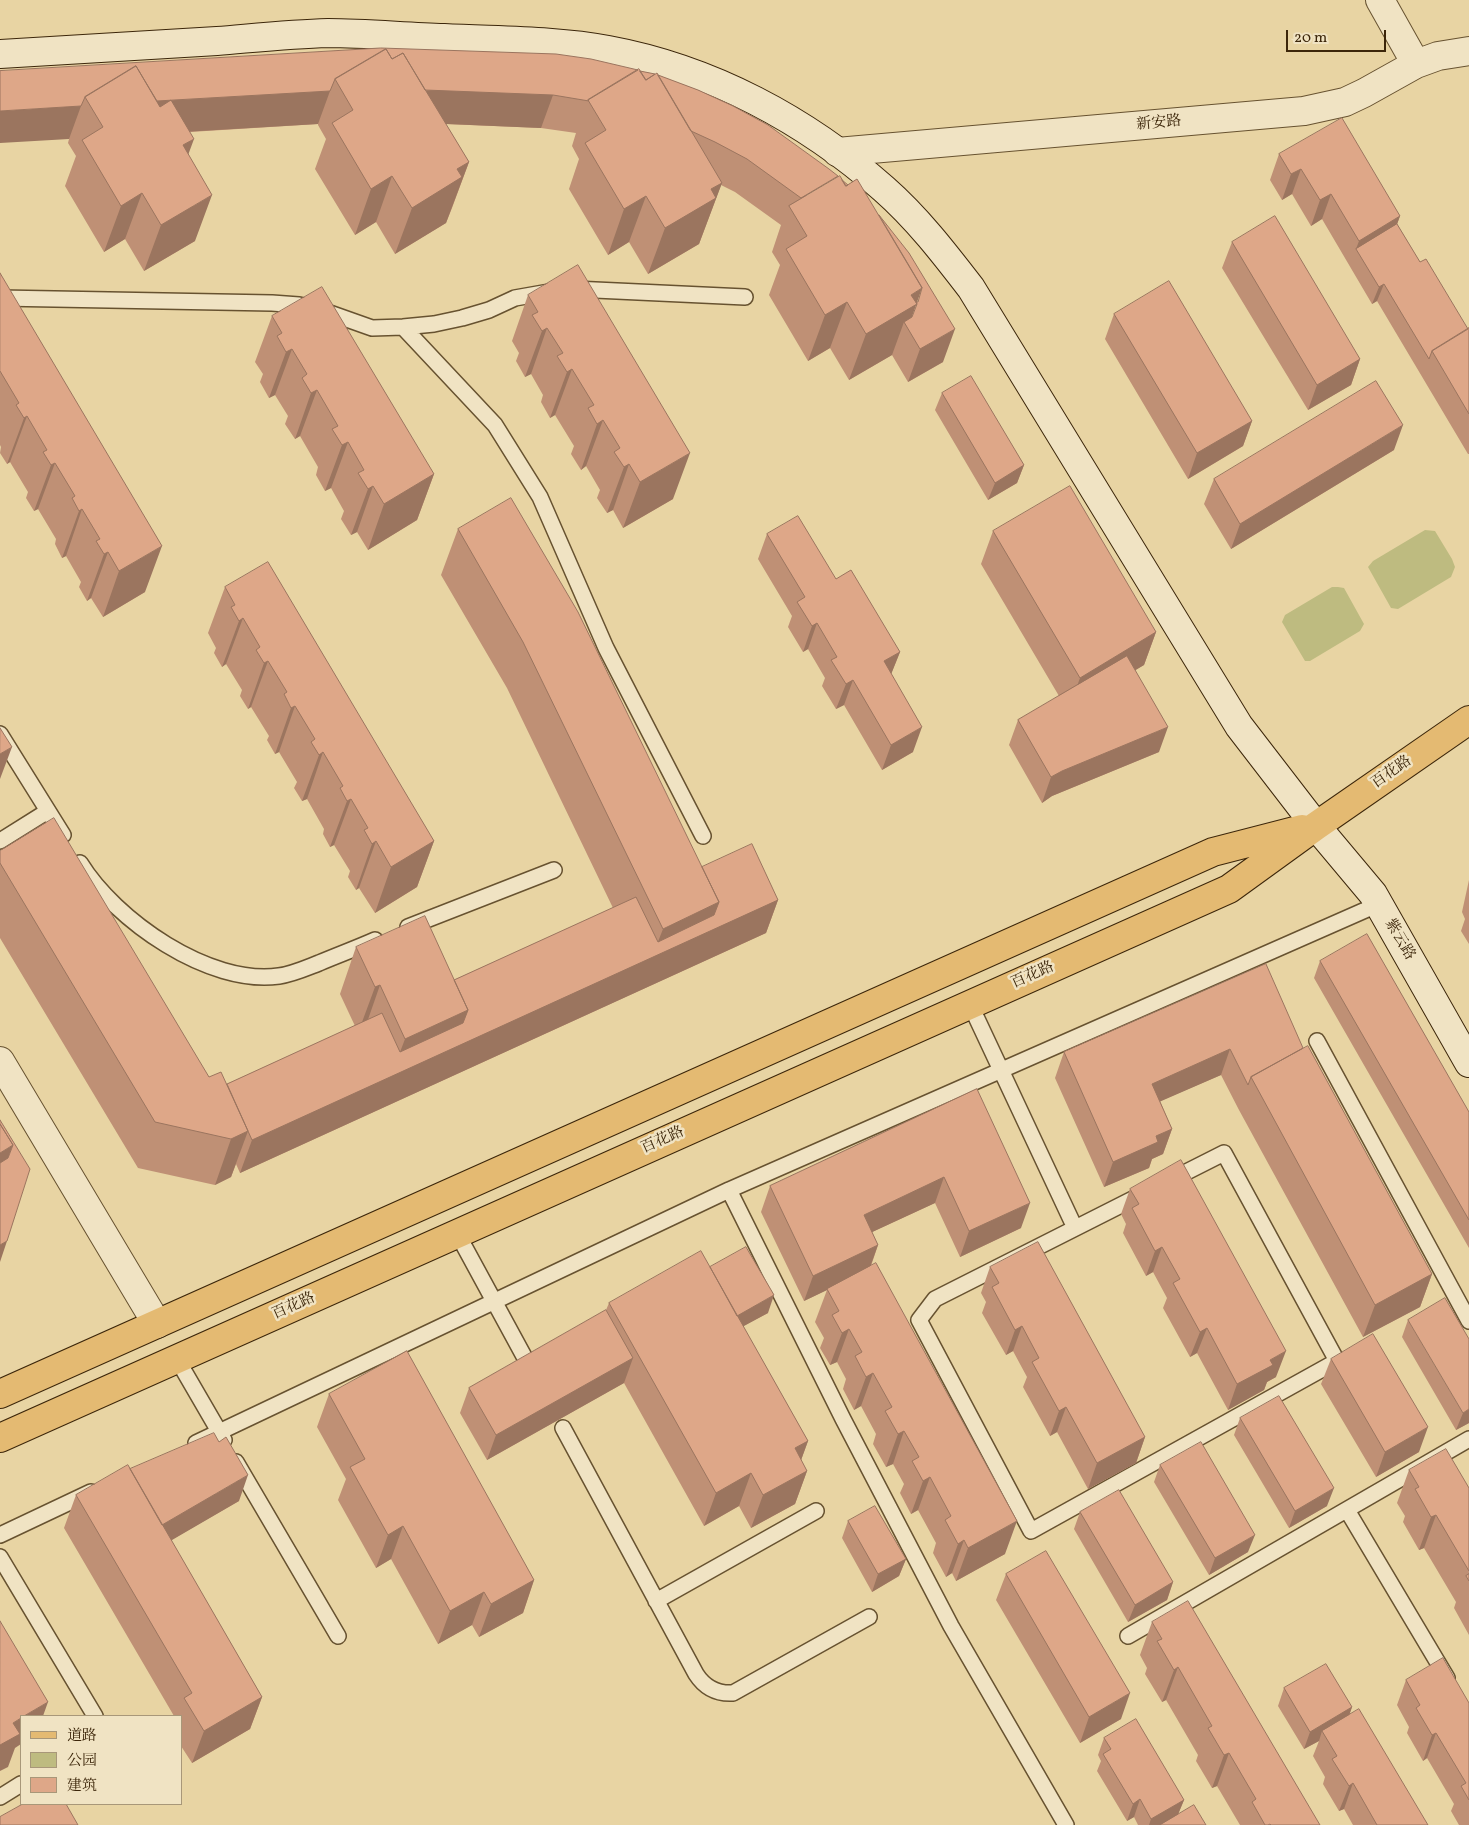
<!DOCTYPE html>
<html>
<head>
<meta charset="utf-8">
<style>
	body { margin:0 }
	#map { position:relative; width:1469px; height:1825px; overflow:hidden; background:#e8d4a3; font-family:Vollkorn,"Noto Serif SC",serif }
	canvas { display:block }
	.legend { position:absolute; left:20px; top:1715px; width:162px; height:90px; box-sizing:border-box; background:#f0e3c3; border:1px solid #a89779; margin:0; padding:6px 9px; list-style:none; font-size:15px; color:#3c260a }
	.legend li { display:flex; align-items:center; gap:10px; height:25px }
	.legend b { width:25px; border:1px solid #a89779 }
	.scale { position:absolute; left:1286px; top:30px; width:100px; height:22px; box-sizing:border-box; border:2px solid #3c260a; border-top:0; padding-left:6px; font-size:15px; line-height:18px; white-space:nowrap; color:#3c260a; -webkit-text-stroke:4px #f0e3c3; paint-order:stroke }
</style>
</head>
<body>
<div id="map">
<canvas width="1469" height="1825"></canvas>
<ul class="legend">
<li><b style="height:6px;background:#e4ba72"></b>道路</li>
<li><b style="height:14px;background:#bebb80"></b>公园</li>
<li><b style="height:14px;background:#dea788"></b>建筑</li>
</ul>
<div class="scale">20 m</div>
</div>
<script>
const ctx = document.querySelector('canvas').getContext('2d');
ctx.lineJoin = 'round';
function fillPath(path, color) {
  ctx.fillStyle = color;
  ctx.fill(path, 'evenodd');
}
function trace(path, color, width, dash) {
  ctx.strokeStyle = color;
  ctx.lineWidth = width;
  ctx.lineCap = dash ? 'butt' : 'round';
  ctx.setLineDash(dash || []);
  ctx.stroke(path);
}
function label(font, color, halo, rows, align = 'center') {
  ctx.font = font + ' Vollkorn,"Noto Serif SC",serif';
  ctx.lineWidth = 5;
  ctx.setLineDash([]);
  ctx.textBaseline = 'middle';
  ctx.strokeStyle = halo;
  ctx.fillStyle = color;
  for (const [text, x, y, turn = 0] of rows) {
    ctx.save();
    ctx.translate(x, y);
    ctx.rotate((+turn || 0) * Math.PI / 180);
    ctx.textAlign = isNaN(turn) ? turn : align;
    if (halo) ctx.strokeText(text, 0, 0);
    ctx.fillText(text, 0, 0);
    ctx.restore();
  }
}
const green = new Path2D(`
	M1425,530l10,1 17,28 3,8 -4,10 -53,32 -7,-1 -23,-41 5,-6z
	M1332,587h6l6,1 20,36 -4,7 -50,30h-5l-23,-39 3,-7z`);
const lane = new Path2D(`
	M574,289l171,8
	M0,298l272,5 27,2 25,6 48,17 31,-1 31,-3 28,-6 27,-8 26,-12 34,-6
	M403,327l92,98 45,72 66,151 97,188
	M0,734l63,101
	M0,841l48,-30
	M80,863c35,57 129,123 199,113 14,-2 27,-8 40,-13 19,-8 38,-15 56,-23
	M408,927l146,-57
	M970,1004l105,224
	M1317,1041l152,280
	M1224,1153l113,208 -306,170 -112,-211 16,-21z
	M729,1190l114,229 108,207 115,199
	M457,1233l69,127
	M177,1359l47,81
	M563,1428l133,246c9,14 21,20 37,19l136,-76
	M196,1443l533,-253 650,-286
	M236,1462l102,174
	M1347,1510l100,168
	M0,1535l91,-43
	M0,1557l95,159
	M656,1601l160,-90
	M1128,1636l341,-197
	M0,1797l21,-13`);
const street = new Path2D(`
	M1380,0l36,64
	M837,152l467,-41 41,-9 19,-9 52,-29 22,-8 31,-5
	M0,1061l157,263`);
const secondary = new Path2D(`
	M0,54c72,-4 145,-9 217,-13 37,-3 74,-7 111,-8 39,0 78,4 116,5 55,3 111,2 164,12 103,19 198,70 276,139 33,29 60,64 87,99l268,438 77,100 57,68 96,169`);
const primary = new Path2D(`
	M0,1394l1213,-542 89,-23
	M0,1438l1229,-549 87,-63 153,-106`);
const wall = new Path2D(`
	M0,71h640l18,4 75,31 210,256 -35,20 -16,-27 -43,25 -19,-32 -22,13 -39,-66 11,-30 -8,-13 9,-27 -46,-33 -14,-7 -22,59 -51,30 -19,-32 -21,13 -39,-66 10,-30 -7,-13 4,-13 -35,-5 -95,-4 23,38 -17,46 -6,15 -51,31 -19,-32 -21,13 -40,-66 11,-30 -8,-14v-1l-128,8 -2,22 7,87 -51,30 -19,-32 -21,13 -39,-66 11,-30 -8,-13 1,-4z
	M1279,154l121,62 -3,8 23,38 48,67 1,-1v126h-1l-91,-153 -5,3 -50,-85 -11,7 -19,-32 -10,6 -12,-20z
	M1232,242l128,117 -9,26 -43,25 -86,-142z
	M0,273l145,319 -42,25 -12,-19 -4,3 -8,-14 2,-5 -15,-26 -4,2 -7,-14 1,-5 -18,-30 -4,2 -8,-13 2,-6 -18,-30 -3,2 -7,-11 1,-6 -1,-2z
	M528,295l145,204 -50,29 -10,-18 -6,3 -10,-15 3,-8 -14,-24 -5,4 -10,-16 3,-8 -19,-31 -5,3 -9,-16 2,-7 -12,-21 -6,3 -9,-16 3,-8 -7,-12z
	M1114,314l138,107 -9,25 -55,33 -83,-140z
	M272,316l162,158 -17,46 -49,30 -11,-18 -6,3 -10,-16 3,-8 -13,-23 -6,3 -9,-16 2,-8 -18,-31 -5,3 -10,-15 3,-8 -13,-21 -6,3 -9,-16 3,-8 -8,-12z
	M942,393l82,72 -7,18 -29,17 -53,-90z
	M1394,450l-163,99 -27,-45 10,-25z
	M458,529l244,338 76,33 -12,33 -526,240 -4,-9 -5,13 -16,8 -77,-17 -138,-230v-87l209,226 18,7 128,-58 -15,-32 16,-47 98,33 159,-72 -106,-220 -66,-113z
	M993,531l163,101 -12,33 -9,5 24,82 -107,44 -10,7 -33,-58 9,-25 41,-24 -78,-132z
	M767,534l69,45 64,73 -9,22 22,78 -31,18 -38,-65 -8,4 -14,-23 3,-8 -17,-29 -5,3 -15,-25 4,-11 -34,-57z
	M225,587l209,254 -17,46 -42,26 -16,-25 -3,2 -8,-13 2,-6 -16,-26 -4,2 -7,-13 1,-5 -17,-30 -5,2 -8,-13 3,-6 -18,-30 -4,2 -8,-14 2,-4 -18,-29 -3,2 -8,-13 2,-6 -16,-26 -4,3 -8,-14 2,-5 -8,-15z
	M1469,880v64l-8,-13 4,-12 -3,-7z
	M1320,961l149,151v136l-155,-270z
	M1303,1048l129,226 -12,33 -57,30 -124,-227 -18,-35 -61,26 12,28 -9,25 -11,5 -3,9 -45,19 -49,-109 9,-26z
	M977,1089l44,139 -61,29 -25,-54 -63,29 6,13 -7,21 134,288 -49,27 -4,-8 -6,4 -13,-24 3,-10 -18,-33 -7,4 -11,-21 4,-9 -11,-20 -7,3 -13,-23 3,-10 -15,-28 -7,4 -11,-21 3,-10 -9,-17 -7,3 -10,-17 4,-10 -9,-16 12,-32 -23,11 -43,-89 9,-26z
	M1130,1189l146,188 -9,5 -3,8 -36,20 -31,-57 -7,4 -27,-49 4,-10 -14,-26 -7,4 -23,-43 3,-9 -5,-10z
	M710,1267l58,46 -25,13 65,115 -7,19 6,11 -12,33 -44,24 -12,-22 -35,20 -80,-143 -137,77 -27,-47 9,-25 137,-78 3,-7z
	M990,1267l155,170 -9,26 -48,26 -31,-57 -7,4 -27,-49 4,-10 -14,-26 -7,4 -24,-42 4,-11 -5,-9z
	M1408,1320l61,103 -13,7 -54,-93z
	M1331,1359l88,93 -43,25 -55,-93z
	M329,1394l205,186 -11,33 -44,24 -7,-12 -34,19 -47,-85 -15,9 -38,-68 8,-21 -29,-52z
	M1240,1418l87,88 -38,22 -55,-93z
	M1160,1465l88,87 -39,23 -55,-93z
	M130,1469l109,32 -68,39 91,157 -12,32 -58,34 -11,-17v-30h-7l-110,-188 12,-33z
	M1409,1470l60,18v147l-15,-27 2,-6 -32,-54 -5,2 -16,-28 2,-6 -8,-13z
	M1080,1512l93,70 -6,18 -39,22 -54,-93z
	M848,1521l58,38 -7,17 -27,16 -30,-54z
	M1006,1574l115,145 -41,24 -84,-143z
	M1152,1622l168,203h-80l-23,-39 -5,2 -16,-27 2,-6 -32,-55 -4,2 -17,-28 2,-6 -7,-13z
	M1406,1680l63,23v122h-10l-8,-14 3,-7 -27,-46 -4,3 -16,-28 2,-6 -12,-22z
	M1284,1688l68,19 -3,8 79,110h-75l-9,-16 -5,2 -16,-27 2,-7 -12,-21 6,-15 -15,8 -26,-43z
	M1104,1738l80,62 -6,14 28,11h-68l-4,-8 -7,4 -30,-50 4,-10 -3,-6z`);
const shadedWall = new Path2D(`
	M412,89l141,6 -12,33 -141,-6z
	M330,91l-12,33 -186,11 12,-33z
	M81,106l-12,33 -69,4v-32z
	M194,139l-17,46 6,-40z
	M469,162l-23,61 -51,31 17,-46 45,-39z
	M1301,169l-9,25 -10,6 9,-26z
	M392,176l-16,46 -21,13 16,-46z
	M722,183l-23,61 -51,30 17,-46 46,-39z
	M142,193l-17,46 -21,13 17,-46z
	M1331,194l-9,25 -11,7 9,-26z
	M212,195l-17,46 -51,30 17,-46z
	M646,196l-17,46 -21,13 16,-46z
	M1400,216l-9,25 -35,8 3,-8z
	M1384,284l-7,17 -5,3 7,-17z
	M922,288l-14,40 -4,-6 -12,33 -43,25 17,-46 45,-39z
	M847,302l-17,46 -22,13 17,-46z
	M547,328l-16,46 -6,3 17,-46z
	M955,329l-12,33 -35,20 12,-33z
	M292,349l-17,46 -6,3 17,-46z
	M1360,359l-9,26 -43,25 9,-25z
	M572,369l-17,46 -5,3 17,-46z
	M317,390l-17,46 -5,3 16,-46z
	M27,416l-17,46 -3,2 17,-46z
	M603,420l-17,46 -5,4 16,-46z
	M1252,421l-9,25 -55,33 9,-26z
	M1403,425l-9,25 -163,99 9,-25z
	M348,442l-17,46 -6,3 17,-46z
	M690,453l-17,46 -50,29 17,-46z
	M55,463l-17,46 -4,2 17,-46z
	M629,464l-16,46 -6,3 17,-46z
	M1024,465l-7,18 -29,17 7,-17z
	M434,474l-17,46 -49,30 16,-46z
	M373,486l-16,46 -6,3 17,-46z
	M82,509l-16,47 -4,2 17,-47z
	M162,546l-17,46 -42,25 16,-46z
	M108,552l-17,46 -4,3 17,-47z
	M243,618l-17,46 -4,3 17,-46z
	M817,623l-9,26 -5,3 9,-26z
	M1156,632l-12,33 -76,46 12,-33z
	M900,652l-10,25 -6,-16z
	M268,661l-17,46 -3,2 16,-46z
	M853,680l-9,25 -8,4 10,-25z
	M295,706l-16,46 -4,2 16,-46z
	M922,727l-9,25 -31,18 9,-25z
	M1168,727l-9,25 -107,44 -10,7 9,-26 11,-6z
	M12,747l-12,32v-25z
	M323,752l-16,47 -5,2 17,-46z
	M351,799l-17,46 -4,2 17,-46z
	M376,841l-17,47 -3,2 16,-46z
	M434,841l-17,46 -42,26 16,-46z
	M778,900l-12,33 -526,240 12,-33 139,-64 14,-37 63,-29 184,-53 11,-28 56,-27z
	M380,985l-16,46 -6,2 17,-46z
	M1230,1049l-9,26 -78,34 9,-25z
	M1172,1129l-9,25 -11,5 -3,9 -45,19 9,-25 43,-26z
	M248,1131l-17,46 -16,8 16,-46z
	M13,1145l-13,35v-27z
	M944,1177l-9,26 -80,37 9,-25z
	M1030,1203l-9,25 -61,29 9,-26z
	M7,1241l-7,21v-17z
	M878,1245l-9,25 -65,31 9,-25z
	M1162,1247l-9,25 -7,4 9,-25z
	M1432,1274l-12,33 -57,30 12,-32z
	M774,1295l-6,18 -48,26 6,-17z
	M1022,1326l-9,25 -7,4 9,-25z
	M1207,1328l-10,25 -7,4 10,-25z
	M849,1329l-12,33 -7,3 12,-32z
	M1286,1351l-10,26 -9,5 -3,8 -36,20 9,-26 33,-24z
	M633,1358l-9,25 -137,77 9,-25z
	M873,1373l-12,33 -7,4 12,-33z
	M1066,1407l-9,25 -7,4 9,-25z
	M1469,1409v14l-13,7 7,-17z
	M1428,1427l-9,25 -43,25 9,-25z
	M904,1431l-11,33 -7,3 12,-33z
	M1145,1437l-9,26 -48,26 9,-26z
	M808,1441l-12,33 -1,-26z
	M807,1471l-12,33 -44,24 12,-33z
	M751,1473l-12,33 -35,20 12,-33z
	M248,1475l-9,26 -91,53 9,-26z
	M930,1477l-12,33 -7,4 12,-33z
	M1334,1488l-7,18 -38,22 6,-17z
	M1436,1515l-12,33 -5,2 12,-33z
	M1017,1521l-12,33 -49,27 12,-33z
	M403,1526l-12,33 -15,9 12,-33z
	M1255,1535l-7,17 -39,23 6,-17z
	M964,1540l-12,33 -6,4 12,-33z
	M906,1559l-7,17 -27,16 6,-18z
	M534,1580l-11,33 -44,24 12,-33z
	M1173,1582l-6,18 -39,22 7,-17z
	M484,1592l-12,33 -34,19 12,-33z
	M1178,1667l-12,33 -4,2 12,-32z
	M1130,1693l-9,26 -41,24 9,-26z
	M262,1697l-12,32 -58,34 12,-32z
	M48,1702l-5,14h-19z
	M1352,1707l-6,18 -24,6 -3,10 -15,8 6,-17z
	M21,1718v26l-6,4 -7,19 -8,4v-26l13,-22z
	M1436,1733l-9,25 -4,3 9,-26z
	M1229,1753l-12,33 -5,2 12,-33z
	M1353,1783l-9,26 -5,2 10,-25z
	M1140,1799l-6,18 -7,4 6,-17z
	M1184,1800l-7,17 -13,8h-15l2,-6z`);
const building = new Path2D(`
	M381,48l175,6 35,5 47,11 -50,30 1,1 -36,-6 -128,-5 -22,-37 -11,6 -6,-10 -51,30 -5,12 -173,10 -21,-35 -51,31 -4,9 -81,5v-40z
	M386,49l6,10 11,-6 66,109 -12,7 5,8 -50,31 -20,-32 -21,13 -39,-66 21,-13 -18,-31z
	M136,66l24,41 11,-7 23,39 -11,6 29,50 -51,30 -19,-32 -21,13 -39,-66 21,-13 -18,-30z
	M639,69l7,11 11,-7 65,110 -11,6 5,9 -51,30 -19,-32 -22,13 -39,-66 21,-13 -18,-30z
	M640,71l15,3 -9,6z
	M658,75l40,15 35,16 35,19 61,44 9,7 -37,22 -54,-39 -32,-17 -24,-11z
	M1342,118l58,98 -41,25 -28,-47 -11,6 -19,-31 -10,5 -12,-20z
	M840,176l6,10 11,-7 65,109 -11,7 6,9 -51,30 -19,-32 -22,13 -39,-66 21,-13 -18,-30z
	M842,180l6,5 -2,1z
	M879,215l30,38 46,76 -35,20 -16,-27 8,-5 5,-13 -1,-2h2l4,-14z
	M1275,216l85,143 -43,26 -85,-143z
	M1397,224l23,38 6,-3 42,70 -36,22 -3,8 -45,-75 -5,3 -23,-38z
	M578,265l112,188 -50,29 -11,-18 -5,3 -10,-15 6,-4 -17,-28 -6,4 -9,-16 6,-3 -22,-36 -5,3 -10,-16 6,-3 -16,-25 -5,3 -10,-16 6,-3 -10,-17z
	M0,273l162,273 -43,25 -11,-19 -4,2 -8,-13 4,-2 -18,-30 -3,2 -7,-13 3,-2 -20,-33 -4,2 -8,-13 4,-2 -20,-34 -3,2 -8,-13 3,-2 -19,-32z
	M1169,281l83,140 -55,32 -83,-139z
	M322,287l112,187 -50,30 -11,-18 -5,3 -10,-16 6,-3 -16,-28 -6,3 -10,-16 6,-3 -21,-36 -6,3 -9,-15 5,-4 -15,-25 -6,3 -9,-16 5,-3 -10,-17z
	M1469,328v86l-37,-63z
	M971,376l53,89 -29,18 -53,-90z
	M1376,381l27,44 -163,99 -26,-45z
	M1070,486l86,146 -76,46 -87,-147z
	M511,498l67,114 141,290 -56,27 -140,-287 -65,-113z
	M798,516l38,63 15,-9 49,82 -16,9 38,66 -31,18 -38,-65 -7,4 -15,-24 6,-3 -20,-34 -5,3 -15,-24 8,-5 -38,-63z
	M268,562l166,279 -43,26 -15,-26 -4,3 -8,-14 4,-2 -17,-29 -4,2 -7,-13 3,-2 -20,-34 -4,3 -8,-13 4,-3 -20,-33 -4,2 -7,-14 3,-2 -19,-31 -4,2 -8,-13 4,-3 -17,-29 -4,3 -8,-14 4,-2 -10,-18z
	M1127,656l41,71 -106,44 -11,6 -33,-57z
	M0,728l12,19 -12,7z
	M54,818l155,259 12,-5 27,59 -17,8 -76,-17 -155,-259v-12z
	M752,844l26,56 -526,240 -25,-56 155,-71 18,39 63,-29 5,-13 -14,-30 182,-83 22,45 56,-27 5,-13 -17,-35z
	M425,916l43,94 -63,29 -25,-54 -5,2 -19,-40z
	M1367,934l102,178v108l-149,-259z
	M1266,964l37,84 -52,29 -3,8 -18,-36 -78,35 20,45 -16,7 2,6 -45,20 -49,-110z
	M1308,1046l124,228 -57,31 -124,-228z
	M977,1089l53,114 -61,28 -25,-54 -80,38 14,30 -65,31 -43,-90z
	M0,1120l30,49 -23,72 -7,4v-82l8,-5 5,-13 -13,-21z
	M0,1124l13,21 -13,8z
	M1181,1160l105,191 -16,9 3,5 -36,19 -30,-56 -7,4 -27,-49 7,-4 -18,-32 -7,4 -23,-43 7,-4 -9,-15z
	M1038,1242l107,195 -48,26 -31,-56 -7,4 -27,-49 7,-4 -17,-32 -7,4 -23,-43 7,-4 -9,-16z
	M746,1247l28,48 -37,21 -27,-49z
	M701,1251l107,190 -13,7 12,23 -44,24 -12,-22 -35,20 -107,-190z
	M876,1263l141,258 -49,27 -4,-8 -6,4 -13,-24 6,-4 -21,-39 -7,4 -11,-20 7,-4 -15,-26 -6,3 -13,-23 7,-4 -19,-34 -7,4 -11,-21 7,-4 -13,-23 -7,4 -10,-18 7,-4 -12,-22z
	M1445,1298l24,41v70l-6,4 -55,-93z
	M606,1310l27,48 -137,77 -27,-47z
	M1373,1334l55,93 -43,25 -54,-93z
	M407,1351l127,229 -43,24 -7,-12 -34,19 -47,-85 -15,9 -38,-68 15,-8 -36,-65z
	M1279,1396l55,92 -39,23 -55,-93z
	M214,1433l5,9 7,-5 22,38 -86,50 -32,-56z
	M1201,1442l54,93 -40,23 -55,-93z
	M1446,1449l23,39v83l-33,-56 -5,2 -16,-28 4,-2 -10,-17z
	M128,1465l134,232 -58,34 -20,-33 8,-5 -116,-198z
	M1119,1490l54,92 -38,23 -55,-93z
	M875,1506l31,53 -28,15 -30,-53z
	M1046,1551l84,142 -41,24 -83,-143z
	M1469,1574v7l-3,-5z
	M1188,1601l132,224h-49l-1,-1 -2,1h-3l-13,-23 4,-3 -27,-46 -5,2 -16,-27 4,-2 -34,-59 -4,3 -17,-29 5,-2 -10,-17z
	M0,1621l48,81 -24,14h-3v2l-8,5 7,11 -20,11z
	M1443,1658l26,45v97l-8,-14 5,-3 -30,-50 -4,2 -16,-27 4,-3 -14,-25z
	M1326,1664l26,43 -42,25 -26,-44z
	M1359,1709l69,116h-51l-24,-42 -4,3 -17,-27 5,-3 -15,-25z
	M1136,1719l48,81 -33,19 -11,-20 -7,5 -30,-50 8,-5 -7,-11z
	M23,1804h43l12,21h-78v-8z
	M1194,1805l12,20h-46z`);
const streetNames = [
	["新安路",1159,124,-5],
	["百花路",1392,773,-35],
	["紫云路",1399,940,60],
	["百花路",1033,976,-24],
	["百花路",663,1141,-24],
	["百花路",294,1307,-24]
];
fillPath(green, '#bebb80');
trace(lane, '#675230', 18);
trace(street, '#675230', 30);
trace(secondary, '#3c260a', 30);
trace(primary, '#3c260a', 30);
trace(lane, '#f0e3c3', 15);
trace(street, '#f0e3c3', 28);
trace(secondary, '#f0e3c3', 28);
trace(primary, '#e4ba72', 28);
fillPath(wall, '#bf9075');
fillPath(shadedWall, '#9b755f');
fillPath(building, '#dea788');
trace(building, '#9b755f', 1);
label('15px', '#3c260a', '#f0e3c3', streetNames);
</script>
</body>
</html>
